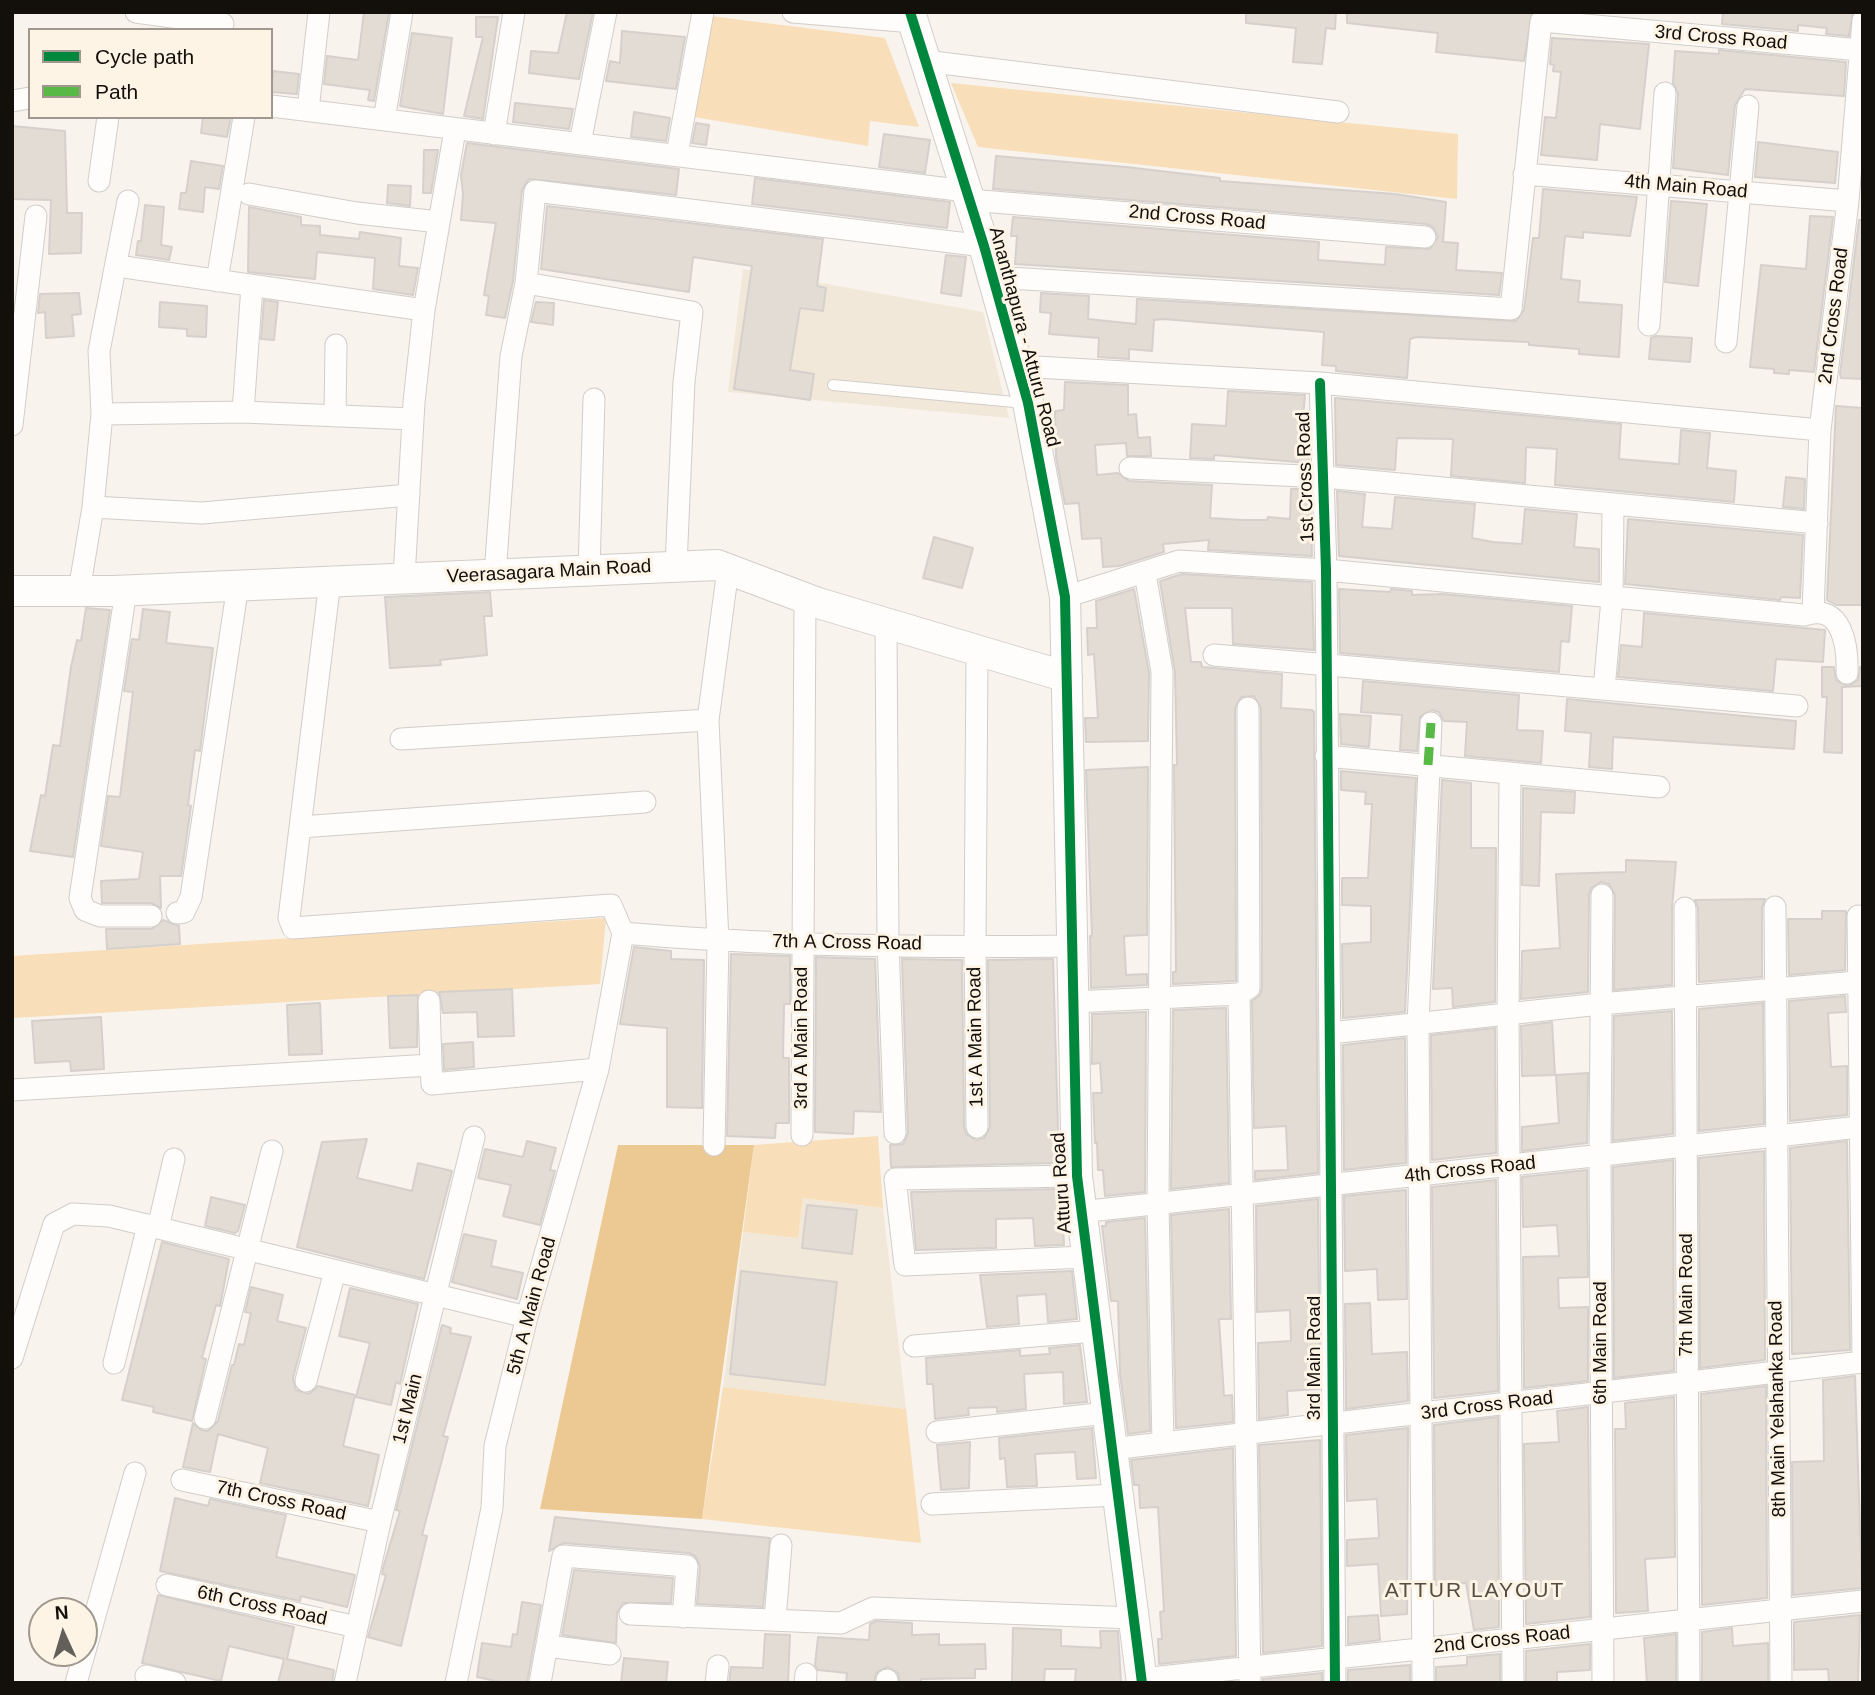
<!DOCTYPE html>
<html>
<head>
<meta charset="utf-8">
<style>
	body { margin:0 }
	#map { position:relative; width:1875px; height:1695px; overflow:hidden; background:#f8f3ec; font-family:Arial,sans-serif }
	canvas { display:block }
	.frame { position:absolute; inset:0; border:14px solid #130f0b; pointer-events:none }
	.legend { position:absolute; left:28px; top:28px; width:245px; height:91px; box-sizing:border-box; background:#fef4e6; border:2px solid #a0988e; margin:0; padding:9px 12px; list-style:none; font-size:21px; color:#130f0b }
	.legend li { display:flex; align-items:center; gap:14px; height:35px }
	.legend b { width:35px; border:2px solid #a0988e }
	.north { position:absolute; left:28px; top:1597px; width:70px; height:70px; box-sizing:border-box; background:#fef4e6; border:2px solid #a0988e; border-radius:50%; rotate:356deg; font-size:19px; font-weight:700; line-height:28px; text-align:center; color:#130f0b }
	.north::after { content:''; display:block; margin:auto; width:24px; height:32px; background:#635f5a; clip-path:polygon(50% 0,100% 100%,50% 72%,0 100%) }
</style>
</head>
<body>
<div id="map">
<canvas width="1875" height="1695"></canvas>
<div class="frame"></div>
<ul class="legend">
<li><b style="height:9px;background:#00873e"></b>Cycle path</li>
<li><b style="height:9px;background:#58b947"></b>Path</li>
</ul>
<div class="north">N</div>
</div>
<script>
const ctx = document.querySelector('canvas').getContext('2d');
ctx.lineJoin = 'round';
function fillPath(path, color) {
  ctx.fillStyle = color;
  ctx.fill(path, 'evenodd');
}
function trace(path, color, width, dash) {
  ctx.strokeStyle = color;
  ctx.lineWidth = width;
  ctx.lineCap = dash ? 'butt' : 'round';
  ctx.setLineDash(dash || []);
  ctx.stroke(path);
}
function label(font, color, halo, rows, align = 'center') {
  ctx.font = font + ' Arial,sans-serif';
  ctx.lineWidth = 6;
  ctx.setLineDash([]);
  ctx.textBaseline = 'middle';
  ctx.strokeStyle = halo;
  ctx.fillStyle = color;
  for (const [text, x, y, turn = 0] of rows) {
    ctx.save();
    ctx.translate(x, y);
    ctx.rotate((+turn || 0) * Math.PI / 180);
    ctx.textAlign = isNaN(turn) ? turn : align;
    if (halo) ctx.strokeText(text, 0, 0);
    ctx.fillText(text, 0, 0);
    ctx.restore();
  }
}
const built = new Path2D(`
	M743,269l240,43 26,106 -281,-26z
	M803,1198l80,10 23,201 -183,-22 20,-155 55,6z`);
const green = new Path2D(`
	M710,16l175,22 34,89 -49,-6 -2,25 -174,-29z
	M951,83l507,51 -1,65 -479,-52z
	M606,918l-6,66 -588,34v-62z
	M878,1136l5,72 -80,-10 -5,40 -55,-6 11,-87z
	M723,1387l183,22 15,134 -219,-24z`);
const forest = new Path2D(`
	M618,1145h136l-52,374 -162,-10z`);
const building = new Path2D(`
	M364,12h25l-15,89 -6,-1 2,-10 -46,-6 3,-28 31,4z
	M567,12h26l-14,67 -50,-6 2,-22 27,2z
	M1246,12h90l-1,17 -9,-1 -4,36 -29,-2 3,-34 -50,-5z
	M1347,12h185l-8,49 -88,-9 2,-19 -91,-10z
	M1723,12h130l-4,24 -23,-2 1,-6 -29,-3v6l-76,-7z
	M476,17h22l-15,102 -19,-3 19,-79h-7z
	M622,31l63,6 -9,52 -70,-8 4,-20 10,2z
	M412,33l40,5 -9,76 -43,-8z
	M1552,38l97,6 -9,85 -40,-5 -3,36 -56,-5 4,-38 11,1 5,-46 -8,-1 1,-6 -4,-1z
	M1719,50l127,12 -2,34 -99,-7 -10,16 -7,70 -55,-7 5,-74 -5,-11 2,-32 44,3z
	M273,71l26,3 -2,20 -26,-2z
	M515,103l58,6 -4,20 -56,-7z
	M634,112l36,6 -4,23 -35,-4z
	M203,117h28l-4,20 -26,-4z
	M696,123l13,2 -3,20 -14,-2z
	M12,126l53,5 2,82h15l-1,40 -32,1 2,-54 -39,-1z
	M884,134l46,6 -5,33 -46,-6z
	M1758,142l80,10 -3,31 -80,-6z
	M467,143l212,26 -3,26 -147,-16 -7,11 -9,91 -8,37 -19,-3 3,-19 -5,-1 12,-72 -35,-3 2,-26 -2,-19z
	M424,150h14l-7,43h-8z
	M996,156l130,11 94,11v3l175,13 51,8 -3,40 15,1 -2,27 46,3 -3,22 -484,-31 2,-28h-6l2,-19 306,25 -1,18 67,5 1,-18 44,2 8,-12 -5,-10 -7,-3 -433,-35z
	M191,161l32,5 -4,23 -14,-2 -2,25 -24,-3 2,-16h5z
	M755,178l195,24 -3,26 -195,-24z
	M388,185l23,1 -1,20 -23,-3z
	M1543,189l94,8 -7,39 -47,-4v6l-18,-2 -4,43 19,2 -2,21 44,3 -3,52 -40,-3v-5l-50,-4v-3l-112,-5 -7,2 -3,39 -71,-7v-5l-14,-1 2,-33 -161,-13 -9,1 -2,31 -23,-2v10l-31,-2 1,-19 -50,-4 2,-21 -11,-1 1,-19 48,3 -1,23 48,5 1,-25 379,22 8,-11 9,-72h6z
	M1671,201l36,3 -9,82 -33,-4z
	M145,205l19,2 -3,38 11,2 -3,13 -33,-5 2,-14h3z
	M547,206l276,33 -6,47 9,2 -3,23 -23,-3 -10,62 24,4 -4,26 -76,-11 18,-123 -59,-9 -4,35 -148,-23z
	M249,207l52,10v8l19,1v9l39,4 1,-7 41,6 -2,28 19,2 -5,27 -40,-6 2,-31 -58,-6 -2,27 -67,-7z
	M1810,216l23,1 -19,155 -25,-2v4l-15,-1v-4l-24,-2 11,-102 45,4z
	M1859,220h4v159l-22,-1 -1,-4z
	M946,255l20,2 -5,39 -20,-3z
	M79,293l2,21 -9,1 2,21 -28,2 -1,-26 -7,1 2,-19z
	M264,300l14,2 -4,38 -13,-1z
	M160,302l47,4 -1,31 -19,-1v-7l-28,-2z
	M536,302l18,1 -1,22 -22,-3z
	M1656,336l36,2 -2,24 -41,-3 2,-21z
	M1065,382l63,3v30l8,-1 2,24 12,-1 1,19h-24l-1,-13 -31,2 2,30 21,-2 11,8 83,4 -2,33 31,2h26l1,-3 22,2 1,-30h19l2,67 -104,-6 1,-10 -46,4 1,8 -45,14 -16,1 -2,-29 -19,1 -3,-36 -14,1 -9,-47 -1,-46 9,-1z
	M1228,391l77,4 -3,35 6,1 1,32 -95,-8v4l-24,-1 2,-34 34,2z
	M1335,398l286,26 -2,35 60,5 2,-34 29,3 -3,35 29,3 -2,31 -179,-17 2,-36 -31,-2 -1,36 -74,-7 2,-37 -56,-1 -2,32 -59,-5z
	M1836,406l27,2v197h-27l-9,-5z
	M1786,477l19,2 -1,30 -21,-2z
	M1337,491l28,3 -3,33 30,2 3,-32 80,7 -3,34 21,4 29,2 3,-35 52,5 -3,33 25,2v33l-260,-26z
	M1628,519l175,16 -3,63 -19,-1 -1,3 -155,-16z
	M934,537l39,11 -11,40 -39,-10z
	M1182,574l130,8 2,68 -81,-6 -1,-36h-47l6,54h10l1,5 80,7 -1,34 31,2 2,2 4,461 -63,7v-9l33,-1 -2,-44 -32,2 -2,-127 8,-6 2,-7 -1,-280 -7,-12 -13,1 -6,11 1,273 -63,3v-12h3l-2,-207h3l-2,-93 -15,-91z
	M1134,589l15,84 -1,68 -62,1 -1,-24h13l-4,-64 -6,1 -1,-27h10l-1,-27z
	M1339,589l51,3 1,-3 21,2v4l30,-1 130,12 -3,36 -8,-1 -2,31 -219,-19z
	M490,592l2,24h-8l3,39 -47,5 1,5 -51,3 -5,-71z
	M86,608l24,2 -37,247 -43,-6 11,-56 4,1 8,-51 7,1 11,-79 6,-27 4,1z
	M143,609l27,3 -4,31 47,5 -13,103 -5,-1 -7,55 3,1 -10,70h-21l1,32 -10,-5h-49l-1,-22 38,-2 4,-27 -42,-6 7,-50 12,1 13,-105 -9,-1 8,-52 7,1z
	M1644,613l181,17 -2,32 -47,-3 -3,32 -155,-14 3,-32 21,2z
	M1822,667h12l2,13 12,6 10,-6 2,-13h3v19l-21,1v66l-18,-1 3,-55h-5z
	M1363,681l156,14 -2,35 26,1 -2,32 -76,-7 2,-34 -23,-1 -5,-9 -7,-2 -12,7 -3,34 -17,-1 2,-35 -41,-3z
	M1567,699l229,22 -2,28 -181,-12 -1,32 -23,-2 2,-34 -26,-2z
	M1340,714l31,2 -2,31 -28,-3z
	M1148,767l-1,168 -23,1 2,39 21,-1v11l-56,3 -1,-52h2l-6,-166z
	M1341,771l75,7 -11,234 -62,6 -1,-74 29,-2v-36l-29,-1v-27h26l4,-74h-7l1,-12 -25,-2z
	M1442,780l29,3v65h25l-1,154 -42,5 -1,-19 -19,1z
	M1523,788l52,4 -1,21 -33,-1 -2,74 -17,-1z
	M1626,860l50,2 -4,46v77l-58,5 1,-95 -6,-11 -8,-2 -10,6 -2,7 -1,97 -67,7 1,-48 38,-3 -4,-74 70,-2z
	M1765,899l-3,8v70l-63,5 -1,-74 -3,-8z
	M1822,911h24l-1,59 -56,5 -1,-56h34z
	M163,920l16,6 1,18 -73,5 -1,-20h46z
	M634,947l37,4v8l33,1 -2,148 -35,-1v-79l-47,-4z
	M731,954l59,2v48h-6l-1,54h6v65h-13l-1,15 -48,-2z
	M816,957l59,2 6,153 -27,-1 -1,23 -38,-2z
	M902,959l60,1 2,167 2,7 10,6 8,-2 6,-11 -2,-167 65,-1 6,204 -168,4 -1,-22 13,-1 5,-11z
	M512,989l2,47 -36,1 -1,-25 -34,1 -4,-21z
	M418,995l-1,52 -27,1 -2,-52z
	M1845,996l1,16 -18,1 3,54 16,-1v49l-57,6 -1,-120z
	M320,1003l2,51 -33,1 -2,-50z
	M1763,1003l1,121 -65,7v-122z
	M1226,1008l3,175 -58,6 2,-179z
	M1672,1011l1,123 -60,7 1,-125z
	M1146,1012l-1,180 -40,4 -2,-26h-5l-1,-28 -2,1 -2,-50h9l-2,-30 -8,1v-50z
	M101,1017l3,52 -33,2 -1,-10 -35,2 -3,-42z
	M1552,1022l3,53 -33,1 -1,-50z
	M1495,1028l1,125 -64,7 -1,-125z
	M1405,1038l1,125 -62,7 -1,-125z
	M473,1042l1,25 -30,3 -1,-26z
	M1588,1073l-1,70 -65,8v-24l37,-4 -3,-48z
	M367,1139l-10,39 55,13 6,-28 34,8 -28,108 -127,-32 25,-105z
	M527,1141l29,7 -6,22 5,1 -15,54 -37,-9 8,-31 -33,-7 7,-29 38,8z
	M1847,1141l3,209 -58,4 -2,-206z
	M1764,1151l1,209 -65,8 -1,-210z
	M1673,1160l1,211 -60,7 -1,-211z
	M1587,1170l1,107 -30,1 1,30 29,-1v74l-64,7 -1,-131 36,-1 -2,-31 -34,2 -1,-50z
	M1496,1180l2,211 -64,7 -2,-211z
	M1061,1189l3,56 -29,1 -2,-28 -37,1v29l-80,2 -5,-58z
	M1406,1190l1,109 -29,1 -1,-31 -32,2 -1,-75z
	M211,1197l34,8 -7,26 -3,2 -30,-7z
	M1318,1199l2,190 -33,2 1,24 -29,4 -1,-76 33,-2 -1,-31 -33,2 -1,-106z
	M807,1205l50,5 -5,44 -50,-6z
	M1229,1209l2,110h-12l5,77 8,-1 1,27 -57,6 -5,-213z
	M1145,1218l5,213 -22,3 -8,-60 -2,-73h-7l-9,-75h4v-4z
	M464,1234l32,7 -5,25 32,7 -6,26 -65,-17z
	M162,1242l67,17 -9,47 -4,-1 -14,53 4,1 -14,62 -39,-9 1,-5 -32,-7z
	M741,1271l96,11 -12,103 -95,-11z
	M1072,1271l5,48 -29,3 -2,-28 -29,2 2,28 -32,3 -7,-52z
	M251,1287l32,8 -6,26 29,7 -13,50 3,12 13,4 9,-8 37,9 -12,51 36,9 -11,51 -108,-23 8,-35 -50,-14 -8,38 -27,-5 10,-44 8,7 7,1 10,-10 14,-56h2l5,-21 5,1 7,-32 -6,-1z
	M350,1288l68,16 -18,80 -4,-2 -5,23 -35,-8 14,-54 -31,-7z
	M1370,1303l2,51 35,-2 1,49 -62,8 -1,-105z
	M442,1325l9,3 -1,5 21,4 -28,99 5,1 -26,98 5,1 -26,110 -33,-9 18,-62 -4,-1 1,-6 17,-57 -4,-1z
	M1080,1345l7,57 -23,2 -1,-32 -39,2 2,35 -29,3v-5l-29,1 1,7 -34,4 -2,-35h-6l-1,-26 94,-8v6l30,-2 -1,-6z
	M1855,1376l7,212 -69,7 -1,-133 32,-1 -1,-81z
	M1766,1386l1,212 -65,7 -1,-211z
	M1674,1397l1,160 -30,2 3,52 -32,2 -1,-184h11l-1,-26z
	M1588,1407l2,210 -64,7 -2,-180 35,-2 -2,-31z
	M1498,1417l1,210 -25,3 -8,-47 -31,2 -1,-160z
	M1092,1428l4,50 -19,1 -2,-27 -40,2 2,32 -30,1 -2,-29 -5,1 -1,-21z
	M1408,1428l-1,186 -26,2 -3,-52 -31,2v-26l32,-2 -2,-39 -30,2 -1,-66z
	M1320,1440l2,206 -59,7 -4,-208z
	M970,1442l-1,46 -28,2 -4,-45z
	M1233,1448l3,208 -77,8 -1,-25h4l-2,-27 4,-1 -6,-104 -18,1 -1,-23h-5l-3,-25z
	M175,1498l33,8 2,-7 76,16 -10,42 79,18 -8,32 -46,-11 -1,5 -140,-30z
	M555,1517l215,21 -7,69 -66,-3 3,-38 -5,-10 -6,-3 -125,-10 -15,8z
	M574,1570l99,8 -2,25h-48l-6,10 -1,30 -54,-8z
	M158,1595l136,32 -7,32 47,11 -2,13h-54l6,-24 -55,-13 -8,35 -79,-18z
	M522,1602l19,3 -14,78h-22l-28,-6 5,-34 29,4 2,-13 4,1z
	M1378,1615l2,25 -32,4v-27z
	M1860,1615l-2,68h-29l-1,-14 -34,1v-48z
	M876,1621l36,2v12l27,-1v11l46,-1 1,25h-11v9l-54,1v4h-21l-2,-10 -10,-6 -12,6 -2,10h-28l1,-10 -29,-3 -3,-5 3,-28 51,3 1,-16z
	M1013,1628l48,2v16l40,2 -1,-17h18l3,52h-46l1,-14h-31l-1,13h-32z
	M1732,1628l1,18 35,-3v40h-66v-51z
	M765,1634l25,1 -2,48h-59l2,-16 32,1z
	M1676,1634v49h-29l-3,-45z
	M1590,1644v26l-33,2v11h-31v-32z
	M1500,1654v29h-64v-16l31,-2v-8z
	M624,1658l44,4 -2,21h-45z
	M1410,1665v18h-62v-13z
	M1322,1673v10h-59v-4z`);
const lane = new Path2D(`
	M833,385l192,18`);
const street = new Path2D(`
	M136,12l87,12
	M793,12l120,10
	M925,61l413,51
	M12,101l18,-3
	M271,106l695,85
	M308,110l11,-98
	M384,120l18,-108
	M494,134l20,-122
	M580,143l26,-131
	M677,154l26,-142
	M1524,174l324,27
	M99,181l9,-64
	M249,194l108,19 82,9
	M969,200l456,37
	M117,266l307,44
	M993,277l518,32 30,-288 319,29
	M217,281l27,-164
	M526,283l166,29 -8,70 -8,184
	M1649,325l16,-232
	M1726,342l22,-236
	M1018,366l302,17 500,47
	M1320,383l6,187 9,1113
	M243,412l9,-126
	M102,414l-3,-63 29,-150
	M335,416l1,-71
	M12,425l24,-209
	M1130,468l195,9 492,46
	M93,507l9,-93 141,-2 170,7
	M589,570l5,-171
	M1145,573l17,99 -4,532 5,239
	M495,574l16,-218 15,-73 9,-92 449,55
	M404,578l10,-176 10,-92 31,-180
	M330,581l-41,337 4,10 318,-23 12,28
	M126,590l-46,308 5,12 15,6h51
	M79,591l14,-84 109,6 207,-18
	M1065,597l114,-36 147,9 478,45c38,-13 44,31 43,58
	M1813,612l7,-182 28,-229 15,-181
	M886,624l2,319 7,190
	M977,652l-2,295 2,180
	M1214,655l583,51
	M1604,689l8,-90 1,-93
	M401,739l307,-19
	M1326,756l333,31
	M1510,773l-2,243 5,667
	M301,827l344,-25
	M1602,895l-2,260 3,528
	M1775,907l6,776
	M1685,908l4,775
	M177,913l7,-1 7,-15 47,-312
	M1858,916l5,445
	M623,933c148,13 300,15 449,13
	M1239,994l11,689
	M429,1001l2,64
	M1074,1002l165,-8 10,-6 -1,-280
	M1330,1033l270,-29 257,-22
	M12,1090l419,-25 1,19 166,-15
	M802,1135l3,-537
	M714,1145l4,-204 -10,-221 20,-151
	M1077,1176l-182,3 10,86 180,-8
	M1080,1212l779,-85
	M158,1228l16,-69
	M914,1346l181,-15
	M12,1358l42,-134 19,-10 36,2 418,101
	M114,1363l34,-138
	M306,1381l29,-110
	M205,1418l67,-267
	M937,1432l169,-19
	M1111,1449l752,-87
	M182,1480l198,42
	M932,1504l185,-9
	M167,1585l190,42
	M630,1614l211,9 32,-15 260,10
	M775,1620l6,-75
	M547,1646l63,8
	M146,1676l29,7
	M1142,1679l721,-78
	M887,1680v3
	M76,1683l59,-210
	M345,1683l35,-161 94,-385
	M456,1683l36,-175 3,-62 32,-129 71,-248 25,-136
	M540,1683l23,-127 124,10 -4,51
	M716,1683l2,-17
	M805,1683l1,-9
	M1423,1683l-5,-658 13,-302`);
const secondary = new Path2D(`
	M910,12l74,234 44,157 37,194 12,579 65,507
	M12,591h102l603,-26 101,38 249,74`);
const quiet = new Path2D(`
	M1428,765l3,-42`);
const cycleway = new Path2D(`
	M910,12l74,234 44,157 37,194 12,579 65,507
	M1320,383l6,187 9,1113`);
const streetNames = [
	["3rd Cross Road",1721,38,5],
	["4th Main Road",1686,187,5],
	["2nd Cross Road",1197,218,5],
	["2nd Cross Road",1834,316,-83],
	["Ananthapura - Atturu Road",1024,337,75],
	["1st Cross Road",1306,477,-92],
	["Veerasagara Main Road",549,572,-3],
	["7th A Cross Road",847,943,1],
	["1st A Main Road",976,1037,-91],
	["3rd A Main Road",802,1038,-90],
	["4th Cross Road",1470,1170,-6],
	["Atturu Road",1062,1183,-94],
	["7th Main Road",1687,1295,-90],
	["5th A Main Road",532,1306,-75],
	["6th Main Road",1601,1343,-90],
	["3rd Main Road",1315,1358,-90],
	["3rd Cross Road",1487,1406,-7],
	["1st Main",408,1409,-76],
	["8th Main Yelahanka Road",1778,1409,-91],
	["7th Cross Road",281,1501,12],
	["6th Cross Road",262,1606,12],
	["2nd Cross Road",1502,1640,-6]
];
const neighbourhoodNames = [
	["ATTUR LAYOUT",1475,1591]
];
fillPath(built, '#f2e8da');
fillPath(green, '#f8deb9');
fillPath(forest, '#ecc993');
fillPath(building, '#e3dcd4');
trace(building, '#d5d0cb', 2);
trace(lane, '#d2cdc8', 12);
trace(street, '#d2cdc8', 23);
trace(secondary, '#d2cdc8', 32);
trace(lane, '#fefdfc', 10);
trace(street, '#fefdfc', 21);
trace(secondary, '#fefdfc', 30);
trace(quiet, '#58b947', 9, [18, 9]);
trace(cycleway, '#00873e', 10);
label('19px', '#130f0b', '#fef4e6', streetNames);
ctx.letterSpacing = '2px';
label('21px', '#554d42', '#fef4e6', neighbourhoodNames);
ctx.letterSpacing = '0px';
</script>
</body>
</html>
